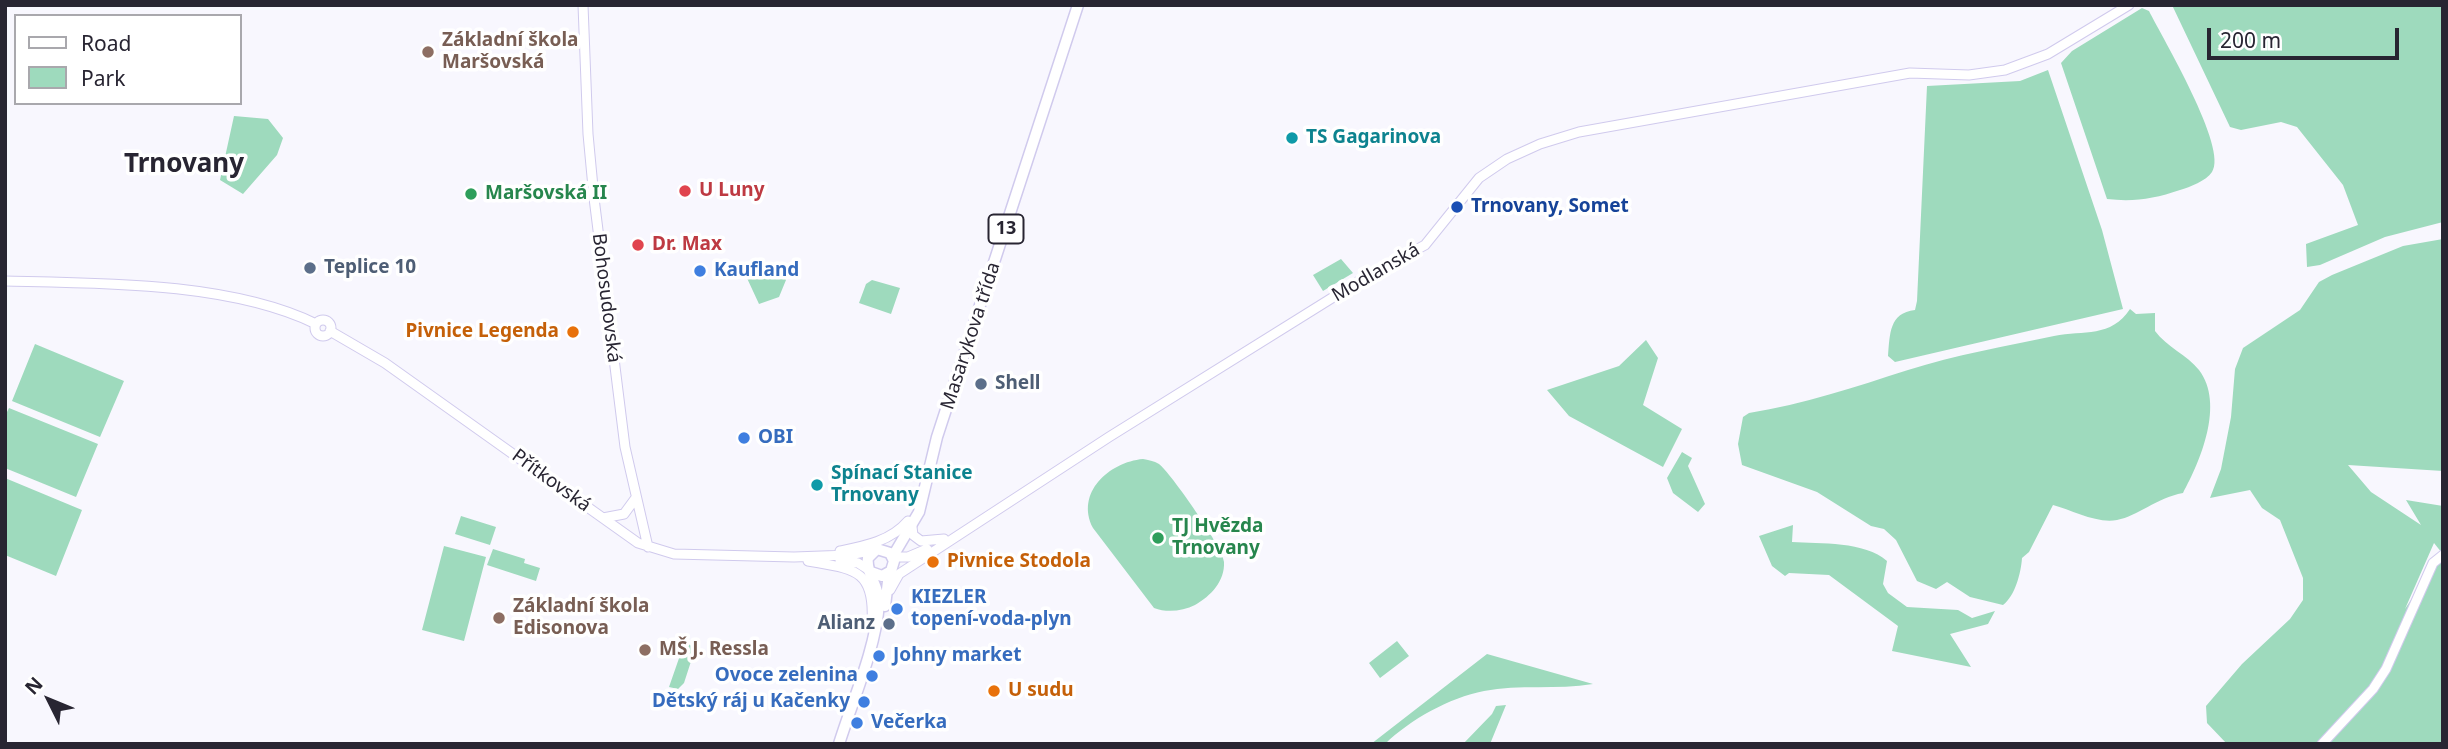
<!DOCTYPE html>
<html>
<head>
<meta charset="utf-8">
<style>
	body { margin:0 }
	#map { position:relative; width:2448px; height:749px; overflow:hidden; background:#f8f7fe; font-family:"Noto Sans",sans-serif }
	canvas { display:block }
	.frame { position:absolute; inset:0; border:7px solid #282532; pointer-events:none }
	.legend { position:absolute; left:14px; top:14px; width:228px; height:91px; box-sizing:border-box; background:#fff; border:2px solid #a9a8ad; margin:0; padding:9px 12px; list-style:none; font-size:21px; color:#282532 }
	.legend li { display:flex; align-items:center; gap:14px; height:35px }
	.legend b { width:35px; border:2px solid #a9a8ad }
	.north { position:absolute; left:14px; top:665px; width:70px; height:70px; -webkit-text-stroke:5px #fff; paint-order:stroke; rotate:313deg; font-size:19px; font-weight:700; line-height:28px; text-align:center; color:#282532 }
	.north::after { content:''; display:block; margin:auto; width:24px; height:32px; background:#282532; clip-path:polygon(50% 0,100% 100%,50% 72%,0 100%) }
	.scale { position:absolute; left:2207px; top:28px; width:192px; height:32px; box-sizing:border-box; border:4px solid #282532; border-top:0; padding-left:9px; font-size:21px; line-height:24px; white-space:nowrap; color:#282532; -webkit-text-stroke:5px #fff; paint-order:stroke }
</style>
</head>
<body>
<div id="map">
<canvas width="2448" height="749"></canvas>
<div class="frame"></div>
<ul class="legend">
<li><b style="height:9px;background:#fff"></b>Road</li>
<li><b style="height:19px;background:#9edabd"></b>Park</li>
</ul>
<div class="north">N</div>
<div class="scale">200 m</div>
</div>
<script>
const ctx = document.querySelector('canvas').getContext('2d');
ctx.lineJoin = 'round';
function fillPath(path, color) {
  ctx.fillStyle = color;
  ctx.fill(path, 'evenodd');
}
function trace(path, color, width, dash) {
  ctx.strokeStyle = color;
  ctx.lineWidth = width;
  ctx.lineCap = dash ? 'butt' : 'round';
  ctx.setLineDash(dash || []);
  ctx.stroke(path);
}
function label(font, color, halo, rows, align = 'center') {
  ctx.font = font + ' "Noto Sans",sans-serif';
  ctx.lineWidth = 7;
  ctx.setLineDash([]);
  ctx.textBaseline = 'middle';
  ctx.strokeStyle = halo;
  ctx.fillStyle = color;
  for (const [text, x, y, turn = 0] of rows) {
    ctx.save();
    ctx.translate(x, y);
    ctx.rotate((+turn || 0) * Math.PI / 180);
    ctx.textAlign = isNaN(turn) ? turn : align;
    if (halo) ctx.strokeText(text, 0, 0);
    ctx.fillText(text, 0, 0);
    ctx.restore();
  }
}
const green = new Path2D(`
	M2172,5h271v217l-58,15 -65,28 -13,2 -1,-23 52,-19 -15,-40 -46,-58 -16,-5 -40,8 -11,-3z
	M2142,8l7,3c13,26 80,138 63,161 -6,9 -22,15 -32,18 -26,9 -47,12 -73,9l-46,-136 11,-12z
	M2048,70l54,160 21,79 -228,53 -7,-6c2,-22 1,-43 27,-46l2,-9 10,-215 93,-5z
	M234,116l34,3 15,19 -6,17 -34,39 -23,-14z
	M2443,239v232l-95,-6 23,27 50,33 -15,-25 37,6v238h-216l-20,-21 -1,-17 36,-42 48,-45 13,-19v-22l-23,-58 -18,-12 -12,-18 -40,8 11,-29 10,-52 4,-48 8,-21 57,-38 19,-28 13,-7 71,-29zM2434,543l8,10 -37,56z
	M1341,259l12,14 -30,18 -10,-16z
	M777,262l9,18 -7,17 -20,7 -13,-28z
	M872,280l28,8 -9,26 -32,-11 7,-19z
	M2130,309l6,5 19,-1v18c12,16 32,24 44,39 26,34 1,92 -16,123 -27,5 -45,23 -66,27 -20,4 -45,-10 -64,-15l-24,47 -7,6c-1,15 -7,38 -19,47l-33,-8 -23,-15 -11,7 -19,-8 -21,-41 -12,-11 -13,-3 -54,-34 -75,-27 -4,-21 5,-27 6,-4c55,-9 106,-26 159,-43 47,-15 98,-24 146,-34 30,-6 57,2 76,-27z
	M1646,340l12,18 -15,47 39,24 -19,38 -94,-51 -22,-26 72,-24z
	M35,344l89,37 -24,56 -88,-36z
	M9,408l89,36 -22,53 -71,-29v-52z
	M1682,452l10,6 -4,8 17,38 -7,8 -25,-19 -6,-15z
	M1143,459c5,1 11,2 16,5 11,8 65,85 65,98 1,19 -13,34 -29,43 -12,6 -28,8 -41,3l-61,-80c-18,-35 16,-66 50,-69z
	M5,478l77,32 -26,66 -51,-21z
	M461,516l35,11 -6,18 -35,-11z
	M1793,525l-1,17c28,2 73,-1 95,19l-4,23 5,9 19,14 51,3 14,8 23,-7 -7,13 -38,10 21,33 -79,-16 6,-25 -69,-51 -40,-2 -4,3 -13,-10 -13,-30z
	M444,546l42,11 -22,84 -42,-11z
	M493,549l32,10 -1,4 16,5 -4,13 -49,-16z
	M685,641l10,8 -11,34 -6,6 -9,-2z
	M1397,641l12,15 -29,22 -11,-15z
	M1487,654l106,30c-36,6 -74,0 -109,7 -35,7 -73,28 -99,53h-14z
	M1506,705l-16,39h-27l29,-30 4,-8z`);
const tertiary = new Path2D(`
	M583,5l5,129 6,64 31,249 23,100
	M5,281c94,2 226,1 311,43
	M315 328a8 8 0 1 1 16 0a8 8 0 1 1-16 0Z
	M330,331l55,32 253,180 36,11 120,3 55,-2 26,-5
	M603,518l21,-4 11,-15
	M912,527l1,8 8,6 23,-2
	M840,551c25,-5 51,-10 68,-30
	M893,557h15l19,-8
	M840,560l18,3 11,7
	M808,561c44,8 67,7 64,60
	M890,590l9,-16 210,-137 255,-159 61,-33 54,-67 28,-19 33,-15 39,-12 331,-59 59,2 36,-5 43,-16 81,-49
	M2322,744l51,-55 13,-20 47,-106 10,-8`);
const primary = new Path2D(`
	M893,556l26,-44 18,-75 141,-432
	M885,606l4,-33
	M839,744c14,-45 36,-93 40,-140 1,-18 -14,-31 -11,-46l9,-9 13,4 4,8 -3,10 -9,5 -11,-4`);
const markers = [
	[428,52,7,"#8d6e63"],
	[1292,138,7,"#0f9aa8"],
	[685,191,7,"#e0444e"],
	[471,194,7,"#2e9e5b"],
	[1457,207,7,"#1a4fb4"],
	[638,245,7,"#e0444e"],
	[310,268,7,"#5c6f8a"],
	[700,271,7,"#3f7fe0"],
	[573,332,7,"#e8710a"],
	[981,384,7,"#5c6f8a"],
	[744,438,7,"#3f7fe0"],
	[817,485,7,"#0f9aa8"],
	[1158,538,7,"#2e9e5b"],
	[933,562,7,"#e8710a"],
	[897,609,7,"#3f7fe0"],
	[499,618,7,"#8d6e63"],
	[889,624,7,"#5c6f8a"],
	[645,650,7,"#8d6e63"],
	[879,656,7,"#3f7fe0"],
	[872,676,7,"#3f7fe0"],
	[994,691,7,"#e8710a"],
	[864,702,7,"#3f7fe0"],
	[857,723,7,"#3f7fe0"]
];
const shields = [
	[1006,229,35]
];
const shieldNames = [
	["13",1006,229]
];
const educationNames = [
	["Základní škola",442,41],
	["Maršovská",442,63],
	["Základní škola",513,607],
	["Edisonova",513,629],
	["MŠ J. Ressla",659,650]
];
const cultureNames = [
	["TS Gagarinova",1306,138],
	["Spínací Stanice",831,474],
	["Trnovany",831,496]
];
const healthNames = [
	["U Luny",699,191],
	["Dr. Max",652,245]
];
const leisureNames = [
	["Maršovská II",485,194],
	["TJ Hvězda",1172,527],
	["Trnovany",1172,549]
];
const transitNames = [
	["Trnovany, Somet",1471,207]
];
const serviceNames = [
	["Teplice 10",324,268],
	["Shell",995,384],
	["Alianz",875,624,"right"]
];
const shopNames = [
	["Kaufland",714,271],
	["OBI",758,438],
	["KIEZLER",911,598],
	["topení-voda-plyn",911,620],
	["Johny market",893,656],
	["Ovoce zelenina",858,676,"right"],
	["Dětský ráj u Kačenky",850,702,"right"],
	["Večerka",871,723]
];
const streetNames = [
	["Modlanská",1376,273,-30],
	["Bohosudovská",606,298,83],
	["Masarykova třída",971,336,-72],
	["Přítkovská",551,481,36]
];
const foodNames = [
	["Pivnice Legenda",559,332,"right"],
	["Pivnice Stodola",947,562],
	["U sudu",1008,691]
];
const districtNames = [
	["Trnovany",184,165]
];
fillPath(green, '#9edabd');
trace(tertiary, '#d0caed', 11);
trace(primary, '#d0caed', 13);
trace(tertiary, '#fff', 9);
trace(primary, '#fff', 10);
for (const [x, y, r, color] of markers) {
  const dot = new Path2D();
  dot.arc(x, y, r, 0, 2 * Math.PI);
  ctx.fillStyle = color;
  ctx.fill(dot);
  trace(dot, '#fff', 2.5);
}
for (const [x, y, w] of shields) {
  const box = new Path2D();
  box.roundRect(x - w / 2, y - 14.5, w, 29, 5);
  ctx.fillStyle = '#fff';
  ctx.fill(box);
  trace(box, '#282532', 2);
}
label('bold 18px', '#282532', null, shieldNames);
label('bold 19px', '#785e54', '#fff', educationNames, 'left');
label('bold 19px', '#0d838f', '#fff', cultureNames, 'left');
label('bold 19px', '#be3a42', '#fff', healthNames, 'left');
label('bold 19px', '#27864d', '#fff', leisureNames, 'left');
label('bold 19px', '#164399', '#fff', transitNames, 'left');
label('bold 19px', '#4e5e75', '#fff', serviceNames, 'left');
label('bold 19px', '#366cbe', '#fff', shopNames, 'left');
label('19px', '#282532', '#fff', streetNames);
label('bold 19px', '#c56008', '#fff', foodNames, 'left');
label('bold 26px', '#282532', '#fff', districtNames);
</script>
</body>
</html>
